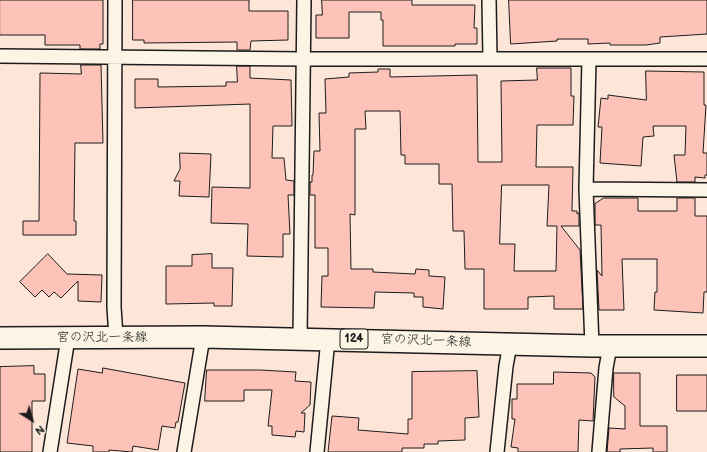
<!DOCTYPE html>
<html>
<head>
<meta charset="utf-8">
<style>
	body { margin:0 }
	#map { position:relative; width:707px; height:452px; overflow:hidden; background:#fde6d8; font-family:"Balsamiq Sans",sans-serif }
	canvas { display:block }
	.north { position:absolute; left:12px; top:400px; width:40px; height:40px; -webkit-text-stroke:3px #fcf5e5; paint-order:stroke; rotate:143deg; font-size:11px; font-weight:700; line-height:16px; text-align:center; color:#1c1c1c }
	.north::after { content:''; display:block; margin:auto; width:14px; height:18px; background:#1c1c1c; clip-path:polygon(50% 0,100% 100%,50% 72%,0 100%) }
</style>
</head>
<body>
<div id="map">
<canvas width="707" height="452"></canvas>
<div class="north">N</div>
</div>
<script>
const ctx = document.querySelector('canvas').getContext('2d');
ctx.lineJoin = 'round';
function fillPath(path, color) {
  ctx.fillStyle = color;
  ctx.fill(path, 'evenodd');
}
function trace(path, color, width, dash) {
  ctx.strokeStyle = color;
  ctx.lineWidth = width;
  ctx.lineCap = dash ? 'butt' : 'round';
  ctx.setLineDash(dash || []);
  ctx.stroke(path);
}
function label(font, color, halo, rows, align = 'center') {
  ctx.font = font + ' "Balsamiq Sans","Klee One",sans-serif';
  ctx.lineWidth = 3;
  ctx.setLineDash([]);
  ctx.textBaseline = 'middle';
  ctx.strokeStyle = halo;
  ctx.fillStyle = color;
  for (const [text, x, y, turn = 0] of rows) {
    ctx.save();
    ctx.translate(x, y);
    ctx.rotate((+turn || 0) * Math.PI / 180);
    ctx.textAlign = isNaN(turn) ? turn : align;
    if (halo) ctx.strokeText(text, 0, 0);
    ctx.fillText(text, 0, 0);
    ctx.restore();
  }
}
const building = new Path2D(`
	M0,0h103v44h-3v5h-20v-4h-35v-10h-45z
	M133,0h116v11h39v29l-37,1 -1,9h-13v-8l-93,1v-3h-11z
	M322,0h90v5h63l-1,23h3v16h-22v2h-72v-26h-2v-8h-32v26h-33v-23h6z
	M509,0h198v34l-47,3v6l-14,2h-36v-2l-22,1v-5h-31v2l-46,3z
	M81,65h20l2,78h-28l-1,78h2v14h-53v-14h16l1,-148 41,1z
	M237,66h13v12l41,2 1,46h-19l-1,32h12l2,22 8,1v14h-6l2,39h-7v23l-36,-1 1,-32 -37,-1 1,-36 38,1v-84l-115,4v-29h23v8l68,-1v-4h11z
	M537,68h34v28h3l-1,29h-36l-1,42h37l-1,44h5v3l2,-1v13h-18l19,24 3,59h-29v-13l-26,1v12h-44v-40h-19l-1,-38h-11l-1,-47h-13v-20h-34v-9h-4l-1,-44h-35l1,18h-11v86l-5,-1 1,55h22v3l42,2 1,-5 13,1v6l16,1 -2,32 -20,-2v-10h-9v-4l-39,-1 -1,16 -53,-1 1,-31h6v-28h-13v-53h-5v-13h2v-7h1l1,-24h6l-1,-38h7l-1,-34 24,-2v-4l29,-1v-3h12v8l87,-2 1,87h24l-1,-81 36,-1zM502,185h47l-2,41h10l-1,45h-42l1,-27h-15z
	M646,71l58,1v33h2l-3,48h4v22h-2v3l-10,-1v5h-18l-3,-27h11l1,-29h-33l1,10 -11,1 -2,29 -41,-3 2,-36h-4l3,-29 7,1v-4l38,5z
	M180,153l31,1 -2,43 -30,-1 1,-15h-6l6,-12z
	M604,198h34v13h39v-13h18v18h12v76h-3l-1,21 -49,-3 1,-18h2v-33h-35l2,51h-25l-2,-40 5,6 -1,-51h-6v-21z
	M48,254l19,20 35,1 -1,27 -23,-1v-20l-17,17 -7,-6 -5,5 -7,-7 -7,7 -15,-15z
	M212,254v14h21l-1,38h-18v-3l-48,1v-38h26v-11z
	M34,366v8h11v27h-13v51h-32v-85z
	M103,368l82,15 -7,39h-2l-1,6 -13,-2 -4,24 -25,-4 -1,6 -23,-2v2h-16v-6l-26,-3 11,-74 24,4z
	M207,370h53l36,2 -1,9 16,1 -1,23 -9,8h4l-1,19 -8,-1 -1,6 -23,-2v-9h-4l4,-36h-28v11h-39z
	M477,371l2,46 -14,1v22l-27,1v3h-14v4h-22v4h-74l4,-36 27,2 -1,12 50,4v-15h4v-47z
	M554,372l37,1 4,4 -2,44 -14,-1 -1,32h-60v-4l-7,-1 4,-28h-3v-20h5v-15h36z
	M614,373h26v53h27v26h-14v-4l-33,1v3h-13l2,-24 16,1v-23l-11,-9z
	M677,375h30v36h-30z`);
const minor = new Path2D(`
	M115,0l-1,307 2,30
	M489,0l1,59
	M0,56l303,3h404
	M589,59l-3,130 6,157
	M586,189l121,1
	M300,338l4,-338
	M50,452l18,-114
	M184,452l19,-115
	M317,452l11,-113
	M497,452l9,-86 4,-22
	M599,452l7,-84 4,-22`);
const primary = new Path2D(`
	M0,338l203,-1 389,9h115`);
const shields = [
	[354,339,28]
];
const shieldNames = [
	["124",354,339]
];
const streetNames = [
	["宮の沢北一条線",102,338],
	["宮の沢北一条線",426,341,2]
];
fillPath(building, '#fec3b8');
trace(building, '#1c1c1c', 1);
trace(minor, '#1c1c1c', 16);
trace(primary, '#1c1c1c', 24);
trace(minor, '#fcf5e5', 13);
trace(primary, '#fcf5e5', 21);
for (const [x, y, w] of shields) {
  const box = new Path2D();
  box.roundRect(x - w / 2, y - 10, w, 20, 3);
  ctx.fillStyle = '#fcf5e5';
  ctx.fill(box);
  trace(box, '#1c1c1c', 1);
}
label('bold 12px', '#1c1c1c', null, shieldNames);
label('13px', '#1c1c1c', '#fcf5e5', streetNames);
</script>
</body>
</html>
